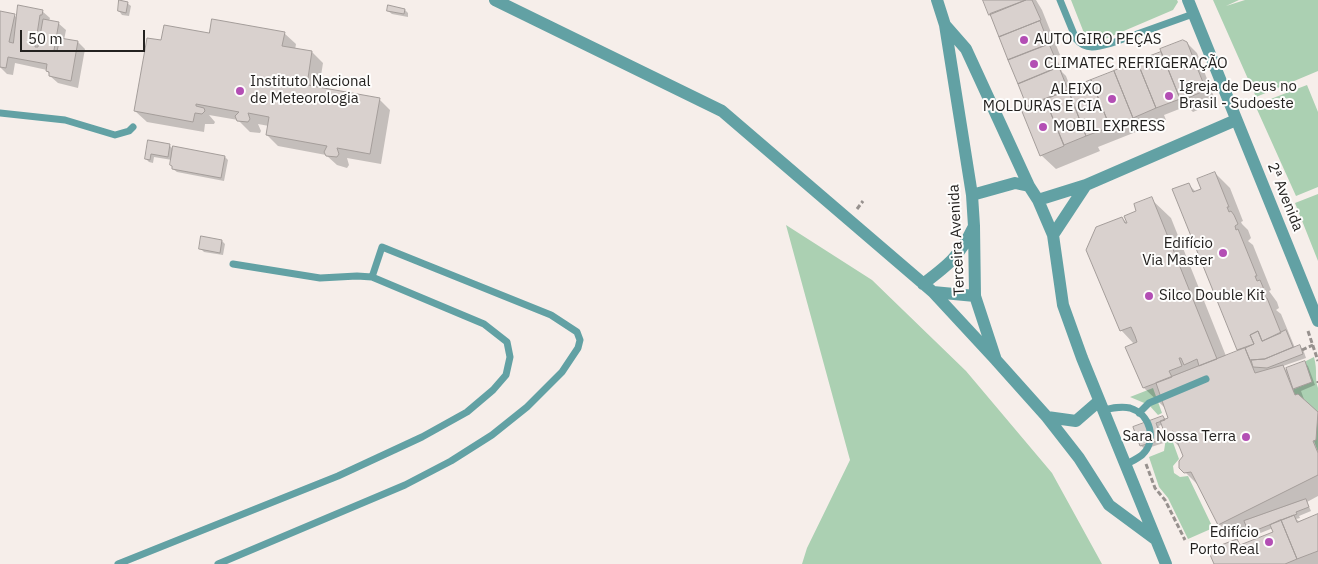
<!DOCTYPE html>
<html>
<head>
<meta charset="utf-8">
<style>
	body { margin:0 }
	#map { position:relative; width:1318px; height:564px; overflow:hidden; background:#f6eeea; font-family:"IBM Plex Sans",sans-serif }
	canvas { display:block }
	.scale { position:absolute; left:20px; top:30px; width:125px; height:22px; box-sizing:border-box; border:2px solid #242220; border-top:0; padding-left:6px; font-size:15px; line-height:18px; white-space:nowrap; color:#242220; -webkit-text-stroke:4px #fefdfc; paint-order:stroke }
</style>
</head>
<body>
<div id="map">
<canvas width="1318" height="564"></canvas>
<div class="scale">50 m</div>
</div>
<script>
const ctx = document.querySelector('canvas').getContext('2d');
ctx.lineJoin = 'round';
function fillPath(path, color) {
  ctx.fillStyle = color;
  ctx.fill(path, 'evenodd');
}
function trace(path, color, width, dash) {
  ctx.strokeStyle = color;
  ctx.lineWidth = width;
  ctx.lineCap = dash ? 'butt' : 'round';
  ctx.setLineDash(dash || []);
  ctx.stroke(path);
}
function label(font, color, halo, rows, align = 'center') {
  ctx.font = font + ' "IBM Plex Sans",sans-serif';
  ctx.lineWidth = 4;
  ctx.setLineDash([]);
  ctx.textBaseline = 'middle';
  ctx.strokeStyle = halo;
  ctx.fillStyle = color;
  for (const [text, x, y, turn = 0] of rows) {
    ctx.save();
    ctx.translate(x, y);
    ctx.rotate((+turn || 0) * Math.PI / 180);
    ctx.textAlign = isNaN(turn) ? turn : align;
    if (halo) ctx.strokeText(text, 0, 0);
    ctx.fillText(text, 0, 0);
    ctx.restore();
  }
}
const green = new Path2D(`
	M1071,0h106l1,2 -5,8 -75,32 -12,-4z
	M1213,0h26l-13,6 19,-6h73v71l-62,26z
	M1307,85l11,27v75l-22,9 -41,-91z
	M1318,194v67l-23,-58z
	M786,225l86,55 94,91 86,102 50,91h-300l5,-16 43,-88z
	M1314,357c4,15 0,20 4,31v64l-4,-11 -1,-26 -19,-21 -2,-4 19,-8 -7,-20z
	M1153,388l9,25 -4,2 -9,-10 -19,-8z
	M1171,437l8,22 -6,7 1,7 6,4 8,-1 25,52 -25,11 -20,-41 -9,-11 -10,-30 15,-6 2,-13z`);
const shadow = new Path2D(`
	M984,0h52l6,10 18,45 -4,1 6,16 4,4 5,13 90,-36 4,4 21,-15 11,11 19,49 -23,10 -6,-6 -23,9 2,5 -68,27 2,4 -44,18 -15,-14 -12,-48z
	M127,3l4,3 -2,10 -7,-1 -3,-4z
	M405,10l3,3v4l-16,-3 -4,-3z
	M42,11l8,7 -1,3 9,2 8,7 -2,10 14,2 7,7 -7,39 -20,-5 -8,-7 -3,-6 -32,-7 -2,12 -6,-1 -7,-7v-55l14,3 4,4z
	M284,33l12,11 -1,6 17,2 11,11 -4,25 60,11 11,11 -9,54 -34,-6 2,7 -2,3 -10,-3 -11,-10 -48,-9 -11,-11 2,-9 -11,-2 3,7 -1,2 -10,-1 -12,-12 -29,-5 6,7 -1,2h-9l-1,8 -57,-10 -12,-11 27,-69 48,-7z
	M149,142l20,3 5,5 51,7 3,3 -4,21 -47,-9 -4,-3 -1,-9 -18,-3 -1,6 -4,-1 -3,-3z
	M1215,173l15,15 13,33 -2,1 1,2 6,6 3,8 -3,3 5,4 18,45 -2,1 8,11 2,6 -3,2 5,4 14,34 4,-2 4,3 3,9 -23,8 3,4 19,-7 3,3 7,19 -14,6 4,11 13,12v82l-11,6 4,9 -12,5 1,2 -4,1 4,3 18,-7v49h-103l21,-24 6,6 33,-13 -2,-5 -20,8 -4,-6 -16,8 -14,-14 -20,-38 -18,-18 3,-11 -3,-8 -8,-9 -28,9 -4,-3 -6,-18 28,-11 3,3 3,-2 -4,-11h-1l-20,-19 -17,-40 8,-3 -14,-15 1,-112 7,7 9,-14 13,-12 20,19 55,138 13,-5 -65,-161 14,-6 8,8 6,-3zM1163,424l5,11 -5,3 -4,-12z
	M222,241l3,3 -2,11 -19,-3 -4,-4z`);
const building = new Path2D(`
	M119,0l9,2 -2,11 -8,-2z
	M983,0h43l-37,15z
	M1026,0h6l9,20 -42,17 -9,-23z
	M18,5l25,5 -1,5h-2l-5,32h3l5,-28 16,3 -5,28 3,1 3,-13 18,3 -7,40 -22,-5v-4l-3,-1 1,-7 -39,-7 -2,11 -6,-1v-56l15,3 -6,28 4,1z
	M388,5l17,4 -1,5 -17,-3z
	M212,19l73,13 -3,14 30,5 -5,34 73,13 -10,56 -33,-6 2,6 -2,3 -11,-1 -2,-4 3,-6 -61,-11 3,-18 -21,-4 2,6 -2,3 -11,-1 -2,-5 4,-4 -43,-8v2l8,2 1,3 -3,3 -7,-1 -2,9 -59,-11 13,-73 14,2 3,-15 45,8z
	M1040,21l9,23 -41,16 -9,-23z
	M1183,40l4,2 19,48 -25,11 -21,-52z
	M1049,44l10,23 -41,17 -10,-24z
	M1161,52l19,47 -24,9 -19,-47z
	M1137,61l19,47 -23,10 -19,-47z
	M1059,67l9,23 -41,17 -9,-23z
	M1114,71l19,47 -23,9 -19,-47z
	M1091,80l19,47 -24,9 -18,-47z
	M1068,90l18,46 -22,9 -19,-46z
	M1045,99l19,47 -24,10 -19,-47z
	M148,140l22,4 -2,13 -17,-3 -1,6 -5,-1z
	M173,146l52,10 -4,22 -49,-9v-3l-2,-1z
	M1215,172l14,35h-2l2,5 2,-1 3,4 4,9 -3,2 1,4 2,-1 19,47h-2l2,5 3,-1 3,7 2,7 -2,1 1,4 3,-1 14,35 -19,8 -4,-10 -8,4 4,9 -17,6 -65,-161 17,-6 4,9 8,-3 -4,-10z
	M1152,197l65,162 -18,7 -2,-7 -13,6 -3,-7h-2l3,8 -13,5 3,6 -29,11 -18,-41 12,-5 -2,-6 -4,-9 -11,4 -34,-81 10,-23 26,-10 3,6h2l-3,-7 12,-5 -2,-7z
	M201,236l21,4 -2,13 -21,-4z
	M1286,330l7,17 -28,12 -15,1 -5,-12 9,-4 -4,-9 8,-4 4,10z
	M1300,345l3,9 -36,14 -14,-1 -2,-7 13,-1z
	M1245,348l10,25 28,-8 12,30 3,-1 20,18 -2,28 -3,1 5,12v22l-100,50 -27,-53 -7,1 -5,-5v-7l4,-5 -10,-25 -8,3 -5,-13 8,-3 -12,-35z
	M1305,361l7,21 -19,7 -7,-21z
	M1163,416l2,4 -9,3 5,14 9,-4 1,4 -31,9 -7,-19z
	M1306,499l3,8 -13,5 1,2 -48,19 -5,-12z
	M1318,514v37l-21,8 -16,-39 13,-5 3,7z
	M1281,520l16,39 -12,5h-71l-6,-14 29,-11 3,6 33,-13 -3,-7z`);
const path = new Path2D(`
	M857,209l6,-8
	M1308,331l10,30
	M1302,350l11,-5
	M1318,381v2
	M1146,464l9,24 10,12 20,40`);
const service = new Path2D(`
	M1060,0l16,39c10,12 22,8 36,4l81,-29
	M0,113l65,7 50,15 14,-4 4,-4
	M1103,410c9,-2 18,-4 27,-2 20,6 28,32 12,47 -5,4 -12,7 -17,10
	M1139,413l10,-10 57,-24
	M118,564l220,-88 84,-39 45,-25 26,-22 13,-15 4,-18 -3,-15 -23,-18 -112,-47 -15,-1 -37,2 -87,-14
	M218,564l187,-79 46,-24 41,-26 35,-28 35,-35 16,-24 2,-8 -3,-8 -26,-17 -169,-68 -10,30`);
const tertiary = new Path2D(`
	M495,0l227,111 211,181 63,68
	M937,0l8,25 27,170 2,31 1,70 21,64 51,57 32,41 30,47 46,34
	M1188,0l130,321
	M945,25l21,24 63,137 9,14 15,35 10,70 19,53 84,206
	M972,195l43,-12 14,3
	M1038,200l48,-15 150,-65
	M1053,235l33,-50
	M923,284c25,-19 36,-27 50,-56
	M933,292l42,4
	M1047,417l29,4 23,-20`);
const markers = [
	[1024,40,5,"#b34eb4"],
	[1034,64,5,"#b34eb4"],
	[240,91,5,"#b34eb4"],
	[1169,96,5,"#b34eb4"],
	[1112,99,5,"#b34eb4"],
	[1043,127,5,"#b34eb4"],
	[1223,253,5,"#b34eb4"],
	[1149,296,5,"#b34eb4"],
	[1246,437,5,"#b34eb4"],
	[1269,542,5,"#b34eb4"]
];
const poiNames = [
	["AUTO GIRO PEÇAS",1034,40],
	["CLIMATEC REFRIGERAÇÃO",1044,64],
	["Instituto Nacional",250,82],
	["de Meteorologia",250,99],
	["Igreja de Deus no",1179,87],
	["Brasil - Sudoeste",1179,104],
	["ALEIXO",1102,90,"right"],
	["MOLDURAS E CIA",1102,107,"right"],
	["MOBIL EXPRESS",1053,127],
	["Edifício",1213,244,"right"],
	["Via Master",1213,261,"right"],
	["Silco Double Kit",1159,296],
	["Sara Nossa Terra",1236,437,"right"],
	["Edifício",1259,533,"right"],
	["Porto Real",1259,550,"right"]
];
const streetNames = [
	["2ª Avenida",1285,197,68],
	["Terceira Avenida",957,240,-93]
];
fillPath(green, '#abd0b2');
fillPath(shadow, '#0003');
fillPath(building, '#d9d1ce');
trace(building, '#a49d9a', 1);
trace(path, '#97918e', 3, [5, 2.5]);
trace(service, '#62a1a4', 7);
trace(tertiary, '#62a1a4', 12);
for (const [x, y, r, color] of markers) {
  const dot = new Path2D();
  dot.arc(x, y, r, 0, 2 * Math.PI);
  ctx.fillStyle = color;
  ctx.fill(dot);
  trace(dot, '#fefdfc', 2);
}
label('15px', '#242220', '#fefdfc', poiNames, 'left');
label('15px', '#242220', '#fefdfc', streetNames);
</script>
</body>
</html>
